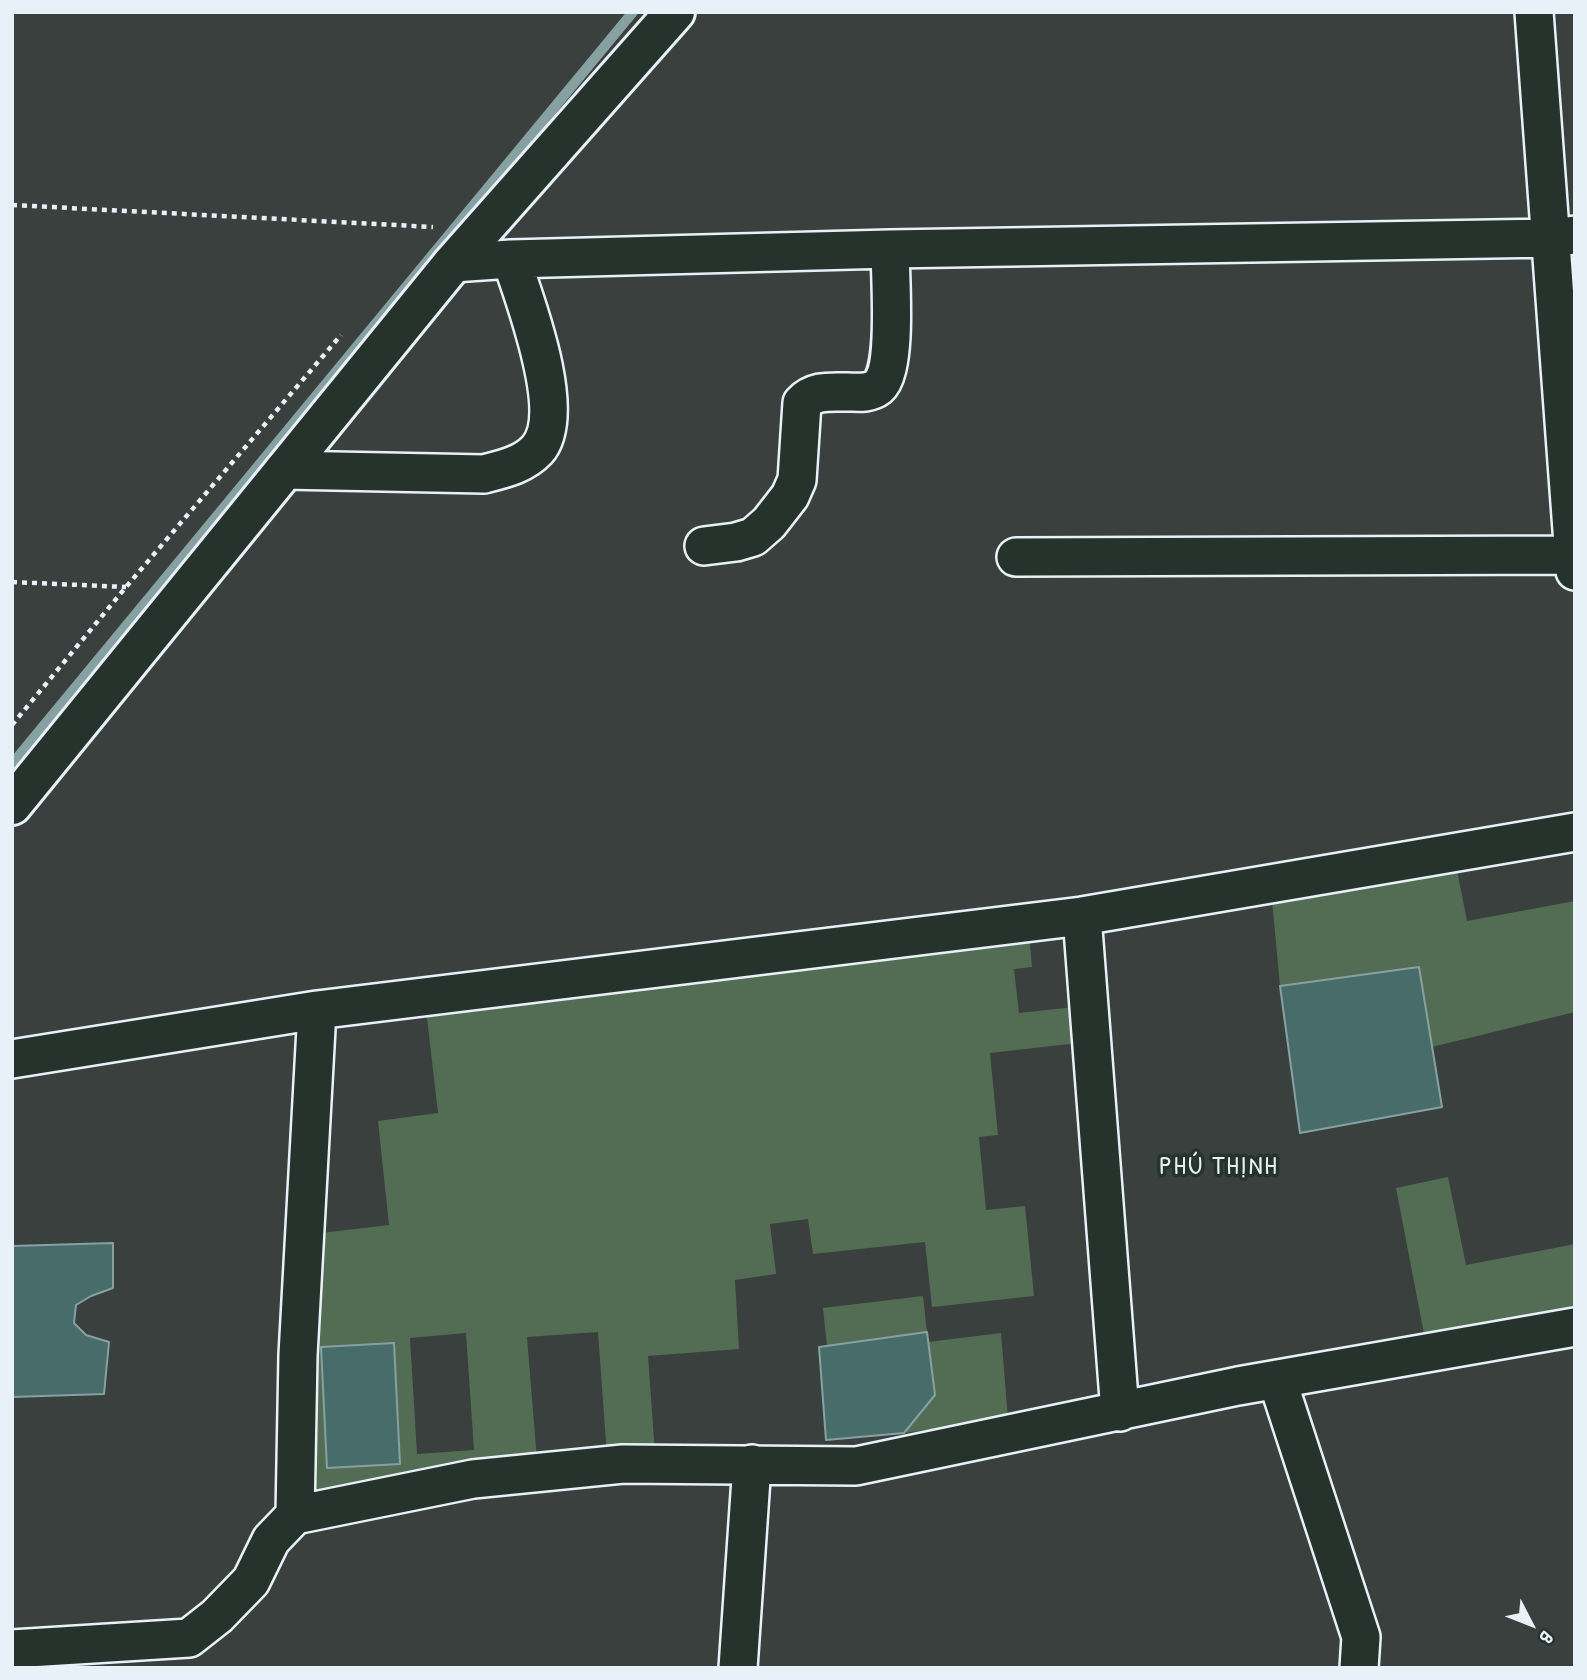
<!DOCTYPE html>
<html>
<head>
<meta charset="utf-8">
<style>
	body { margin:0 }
	#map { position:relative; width:1587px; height:1680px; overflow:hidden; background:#3a403d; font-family:"Patrick Hand",sans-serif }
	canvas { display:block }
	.frame { position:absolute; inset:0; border:14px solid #e8f1f8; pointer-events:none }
	.north { position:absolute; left:1496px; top:1589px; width:70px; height:70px; -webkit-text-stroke:5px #26332d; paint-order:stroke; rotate:132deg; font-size:19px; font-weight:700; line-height:28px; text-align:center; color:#e8f1f8 }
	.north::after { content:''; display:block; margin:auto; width:24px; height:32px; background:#e8f1f8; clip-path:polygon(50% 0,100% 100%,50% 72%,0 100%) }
</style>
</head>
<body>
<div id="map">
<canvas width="1587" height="1680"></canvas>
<div class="frame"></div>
<div class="north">B</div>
</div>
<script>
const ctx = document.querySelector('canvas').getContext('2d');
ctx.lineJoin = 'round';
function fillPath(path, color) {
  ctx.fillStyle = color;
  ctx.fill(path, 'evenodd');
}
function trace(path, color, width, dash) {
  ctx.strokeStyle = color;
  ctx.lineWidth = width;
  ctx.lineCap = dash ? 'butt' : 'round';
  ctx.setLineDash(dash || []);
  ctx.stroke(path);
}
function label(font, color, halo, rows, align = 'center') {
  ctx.font = font + ' "Patrick Hand",sans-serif';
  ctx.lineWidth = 7;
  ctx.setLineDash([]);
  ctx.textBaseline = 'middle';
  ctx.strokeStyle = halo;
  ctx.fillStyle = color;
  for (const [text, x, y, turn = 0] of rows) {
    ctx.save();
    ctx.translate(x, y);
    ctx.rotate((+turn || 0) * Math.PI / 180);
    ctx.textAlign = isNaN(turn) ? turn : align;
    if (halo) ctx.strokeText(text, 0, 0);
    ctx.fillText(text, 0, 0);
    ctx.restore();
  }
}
const green = new Path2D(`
	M1454,855l13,66 108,-20v111l-143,35 -13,-80 -139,19 -9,-97z
	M1029,933l3,34 -18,2 5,44 65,-7 3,36 -97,11 8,82 -19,2 7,73 39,-4 9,90 -102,11 -7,-65 -112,12 -5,-35 -38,5 6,50 -41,6 4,69 -91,7 7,97 -48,3 -9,-124 -71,5 10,123 -222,45 -14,-18 12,-253 76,-9 -11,-104 60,-8 -12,-104zM466,1333l8,117 -57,4 -7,-116z
	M1448,1177l18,88 109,-21v66l-150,29 -29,-151z
	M923,1296l4,36 -100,14 -4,-38z
	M1001,1333l7,86 -104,14 31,-38 -7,-53z`);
const water = new Path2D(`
	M1419,967l23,140 -142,26 -20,-147z
	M113,1243v45l-22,8 -15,9 -2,18 12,12 23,7 -5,52 -92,3v-151z
	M927,1332l8,63 -31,38 -78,7 -7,-93z
	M394,1343l6,121 -73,4 -6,-121z`);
const stream = new Path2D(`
	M12,764l621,-752`);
const path = new Path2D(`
	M12,205l421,22
	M12,582l114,5
	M12,725l114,-138 215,-252`);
const minor = new Path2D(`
	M1534,12l41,559
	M453,263l58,-4 379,-10 661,-11 24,-3
	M284,470l200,4c19,-5 39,-9 53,-24 32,-35 -12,-150 -26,-191
	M704,546l32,-4 17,-5 16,-14 21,-27 7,-16 5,-77c12,-13 27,-11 45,-11 10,0 22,2 31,-5 20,-17 12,-110 12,-138
	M1016,557l558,-2
	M1082,916l38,496
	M12,1059l305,-49 765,-94 493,-84
	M1277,1379l84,258 -2,31
	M295,1515l3,-160 19,-345
	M12,1649l177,-11 28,-22 34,-35 20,-41 24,-25 178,-36 150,-15 233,2 382,-80 337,-59
	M738,1668l14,-204`);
const secondary = new Path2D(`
	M12,805l441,-542 222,-251`);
const quarterNames = [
	["PHÚ THỊNH",1219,1167]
];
fillPath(green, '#526d54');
fillPath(water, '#476c6a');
trace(water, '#87a1a3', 2);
trace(stream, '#87a1a3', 10);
trace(minor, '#e8f1f8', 42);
trace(secondary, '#e8f1f8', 44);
trace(path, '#e8f1f8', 4.5, [5, 5]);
trace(minor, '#26332d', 37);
trace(secondary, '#26332d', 38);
ctx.letterSpacing = '2px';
label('26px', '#e8f1f8', '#26332d', quarterNames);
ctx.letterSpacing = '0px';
</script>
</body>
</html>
